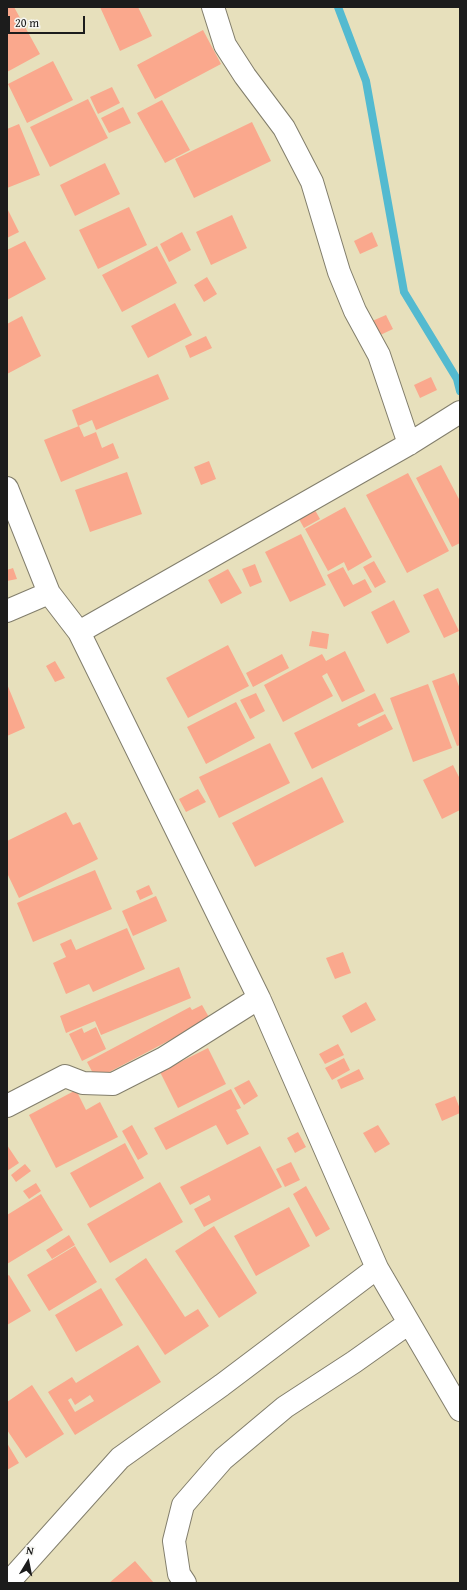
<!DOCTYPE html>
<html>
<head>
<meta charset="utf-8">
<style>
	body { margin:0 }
	#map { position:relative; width:467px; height:1590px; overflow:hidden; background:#e7e0bc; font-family:"Gentium Book Plus",serif }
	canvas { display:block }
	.frame { position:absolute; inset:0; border:8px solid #1c1c1c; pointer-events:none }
	.north { position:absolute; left:8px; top:1542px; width:40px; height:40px; -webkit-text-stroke:3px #f6f6f2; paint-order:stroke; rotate:10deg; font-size:11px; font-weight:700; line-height:16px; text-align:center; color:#1c1c1c }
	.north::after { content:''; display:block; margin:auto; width:14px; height:18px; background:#1c1c1c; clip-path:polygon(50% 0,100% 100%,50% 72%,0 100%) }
	.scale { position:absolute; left:8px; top:16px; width:77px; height:18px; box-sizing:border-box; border:2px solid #1c1c1c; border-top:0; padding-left:5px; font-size:12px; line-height:14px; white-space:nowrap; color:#1c1c1c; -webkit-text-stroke:3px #f6f6f2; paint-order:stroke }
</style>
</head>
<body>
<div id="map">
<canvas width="467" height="1590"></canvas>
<div class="frame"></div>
<div class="north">N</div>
<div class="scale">20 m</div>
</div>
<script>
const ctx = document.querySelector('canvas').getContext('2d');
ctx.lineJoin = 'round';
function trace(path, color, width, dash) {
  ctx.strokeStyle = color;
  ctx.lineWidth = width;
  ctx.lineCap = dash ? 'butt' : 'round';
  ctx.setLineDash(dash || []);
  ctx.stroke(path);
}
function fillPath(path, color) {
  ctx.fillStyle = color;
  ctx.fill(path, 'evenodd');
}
const stream = new Path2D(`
	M338,7l28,74 38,211 53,87 3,12`);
const building = new Path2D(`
	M10,7h4l26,47 -33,18v-64z
	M100,7h38l14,29 -32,15z
	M203,30l18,34 -66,35 -18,-34z
	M53,61l20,39 -46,23 -19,-39z
	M112,87l8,16 -22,11 -8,-17z
	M88,99l20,39 -58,29 -20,-40z
	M162,100l28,50 -25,13 -28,-50z
	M123,107l8,16 -22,10 -8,-15z
	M252,122l19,39 -77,37 -19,-39z
	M19,124l21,51 -33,13v-59z
	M105,163l15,31 -45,22 -15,-31z
	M129,207l18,38 -49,24 -19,-39z
	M7,208l12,24 -12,6z
	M232,215l15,33 -36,17 -15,-33z
	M182,232l9,18 -22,12 -9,-18z
	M372,232l6,14 -18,8 -6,-13z
	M25,241l21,38 -39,21v-50z
	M157,246l20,37 -55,29 -20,-37z
	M207,277l10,17 -13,8 -10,-17z
	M175,303l17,32 -44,23 -17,-32z
	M386,315l7,14 -17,8 -6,-15z
	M22,316l19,40 -34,18v-50z
	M206,336l6,12 -22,10 -5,-12z
	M158,374l11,25 -73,31 -4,-10 -14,6 -6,-16z
	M431,377l6,13 -17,8 -6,-13z
	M79,426l5,11 12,-5 6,16 11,-5 6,15 -58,24 -17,-42z
	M209,461l7,18 -15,6 -7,-18z
	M441,465l19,36v42l-8,4 -36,-69z
	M127,472l15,42 -52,18 -15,-42z
	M408,473l41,78 -42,22 -41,-78z
	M311,503l9,16 -16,9 -9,-16z
	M345,507l27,50 -24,14 -4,-9 -16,9 -23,-42z
	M301,534l25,51 -36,17 -25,-50z
	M374,561l12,21 -11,6 -12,-21z
	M255,564l7,18 -12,5 -8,-18z
	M343,567l10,18 12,-6 7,13 -28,15 -17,-32z
	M13,568l4,11 -10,2v-11z
	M228,569l14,24 -21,11 -13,-24z
	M438,588l21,43 -15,7 -21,-43z
	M394,600l16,32 -23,12 -16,-32z
	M312,631l17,3 -2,15 -18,-3z
	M228,645l21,41 -61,32 -22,-40z
	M345,651l20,40 -23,11 -15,-29 -5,3 11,20 -50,26 -19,-37 58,-31 4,7z
	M282,654l7,14 -36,19 -7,-14z
	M55,661l10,17 -10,4 -9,-16z
	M454,673l6,16v56l-3,1 -25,-65z
	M7,684l18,44 -18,8z
	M428,684l24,64 -39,14 -23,-64z
	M256,693l9,18 -15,8 -10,-19z
	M375,693l9,18 -27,13 2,3 26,-13 8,15 -81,40 -18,-36z
	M236,702l19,36 -49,26 -19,-37z
	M270,743l20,40 -71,35 -20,-41z
	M453,765l7,14v31l-18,9 -19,-39z
	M322,777l22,45 -89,45 -23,-44z
	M198,789l8,13 -20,10 -7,-13z
	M66,812l7,13 7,-3 18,37 -79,39 -12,-25v-32z
	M95,870l17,39 -79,33 -16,-39z
	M149,885l4,9 -13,6 -4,-9z
	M156,896l11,25 -34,15 -11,-25z
	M127,928l18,41 -52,23 -4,-8 -23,10 -13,-31 13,-6 -6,-13 11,-5 5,11z
	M343,952l8,21 -16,6 -9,-21z
	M179,967l12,31 -90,37 -6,-14 -29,12 -6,-17z
	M366,1002l10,18 -25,13 -9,-17z
	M202,1005l8,14 -114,60 -9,-17 103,-55 2,3z
	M96,1027l10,22 -24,12 -13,-27 13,-6 2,5z
	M338,1044l6,11 -19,9 -6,-10z
	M208,1048l18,36 -48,24 -18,-36z
	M344,1058l6,12 -18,10 -7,-12z
	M359,1069l5,10 -23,10 -4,-9z
	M249,1080l9,16 -14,9 -10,-17z
	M231,1089l10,19 -5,2 13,24 -22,11 -11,-20 -50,25 -12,-22z
	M76,1090l10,20 14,-8 18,35 -62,31 -27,-53z
	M455,1096l5,13v4l-18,8 -7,-17z
	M132,1125l16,29 -10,6 -16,-29z
	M378,1125l12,19 -15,9 -12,-20z
	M298,1132l8,15 -11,6 -8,-15z
	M125,1143l19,35 -54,30 -20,-35z
	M7,1145l12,18 -12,8z
	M260,1146l22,41 -78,40 -10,-18 17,-9 -2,-5 -19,10 -10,-18z
	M291,1162l9,18 -15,7 -9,-18z
	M25,1164l6,7 -15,11 -5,-7z
	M160,1182l23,40 -73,41 -23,-39z
	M36,1183l5,8 -12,8 -6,-8z
	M306,1186l24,43 -14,8 -23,-43z
	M41,1194l22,36 -56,34v-49z
	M289,1207l21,39 -54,30 -22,-40z
	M214,1226l43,67 -38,25 -44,-67z
	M69,1235l6,10 -23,14 -6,-9z
	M75,1246l22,36 -48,29 -22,-36z
	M146,1258l39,59 13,-8 11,17 -44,29 -50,-76z
	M9,1275l22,36 -24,14v-49z
	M101,1288l22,37 -47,27 -21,-37z
	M138,1345l23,37 -86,53 -27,-43 24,-15 4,6zM90,1395l4,6 -19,11 -7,-12 3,-2 4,7z
	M32,1385l32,49 -38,24 -19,-28v-28z
	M7,1443l12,20 -12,7z
	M135,1561l19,22h-45z`);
const minor = new Path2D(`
	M213,7l12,38 20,31 39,52 28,54 27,90 16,39 24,44 30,89
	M7,488l42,105 30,39 180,366 118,270 83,142
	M7,611l42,-18
	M79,632l330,-188 51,-32
	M7,1106l58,-30 18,7 30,1 51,-26 95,-60
	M8,1583l112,-125 102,-73 155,-117
	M185,1583l-6,-9 -5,-33 9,-36 40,-46 62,-52 69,-45 55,-39`);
trace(stream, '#53bad0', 8);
fillPath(building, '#faa88d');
trace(minor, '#827e6c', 24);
trace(minor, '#fff', 22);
</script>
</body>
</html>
